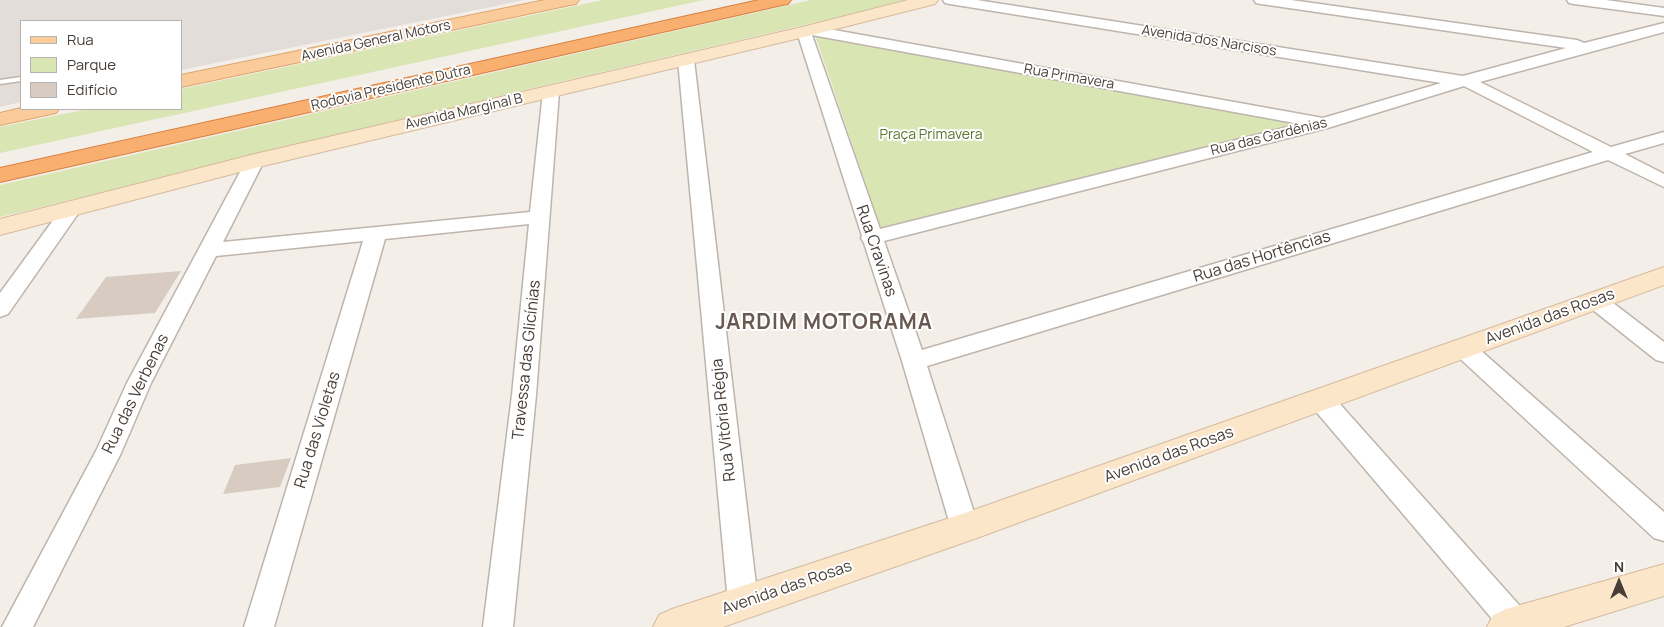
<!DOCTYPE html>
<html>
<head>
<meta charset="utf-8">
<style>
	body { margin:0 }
	#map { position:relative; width:1664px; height:627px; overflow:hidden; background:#f4eee9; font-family:Manrope,sans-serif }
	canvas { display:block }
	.legend { position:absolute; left:20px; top:20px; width:162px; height:90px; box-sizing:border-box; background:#fff; border:1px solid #b5b2af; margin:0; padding:6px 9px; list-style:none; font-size:15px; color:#473e37 }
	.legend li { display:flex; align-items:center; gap:10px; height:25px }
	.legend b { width:25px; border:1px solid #b5b2af }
	.north { position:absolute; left:1594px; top:557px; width:50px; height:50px; -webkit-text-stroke:4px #fff; paint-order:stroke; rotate:0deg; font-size:14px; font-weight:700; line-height:20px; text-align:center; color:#473e37 }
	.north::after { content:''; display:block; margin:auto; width:18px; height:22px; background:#473e37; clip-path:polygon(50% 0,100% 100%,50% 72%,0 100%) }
</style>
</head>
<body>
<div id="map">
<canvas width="1664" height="627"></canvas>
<ul class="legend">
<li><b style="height:6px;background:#facc9c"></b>Rua</li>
<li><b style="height:14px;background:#d9e6b3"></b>Parque</li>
<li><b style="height:14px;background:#d8cbc2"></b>Edifício</li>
</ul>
<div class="north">N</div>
</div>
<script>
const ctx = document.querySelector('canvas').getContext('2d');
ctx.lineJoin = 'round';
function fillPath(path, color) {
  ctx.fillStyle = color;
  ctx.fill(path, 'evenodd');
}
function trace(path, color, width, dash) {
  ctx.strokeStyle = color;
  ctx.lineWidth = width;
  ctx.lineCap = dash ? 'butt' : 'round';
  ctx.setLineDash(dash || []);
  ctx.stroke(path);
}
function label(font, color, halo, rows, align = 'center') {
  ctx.font = font + ' Manrope,sans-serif';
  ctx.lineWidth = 4;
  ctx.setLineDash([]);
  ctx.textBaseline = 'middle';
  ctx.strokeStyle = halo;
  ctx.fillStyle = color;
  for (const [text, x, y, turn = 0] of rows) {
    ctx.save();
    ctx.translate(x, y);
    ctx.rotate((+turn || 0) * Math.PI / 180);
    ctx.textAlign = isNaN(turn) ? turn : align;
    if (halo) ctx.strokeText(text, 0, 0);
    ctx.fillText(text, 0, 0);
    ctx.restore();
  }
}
const industrial = new Path2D(`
	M0,0h525l-344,70v-49h-160v81l-21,5z`);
const green = new Path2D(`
	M603,0h101l-704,153v-26l88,-18h93v-20z
	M811,0h100l-382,89 -529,128v-32z
	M815,35l489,87 -423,107z`);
const building = new Path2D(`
	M181,271l-26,42 -79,6 30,-42z
	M291,458l-11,29 -57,7 12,-29z`);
const lane = new Path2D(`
	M21,77v4l-21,3v-4z`);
const street = new Path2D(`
	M943,0h34l486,76 103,-28 -305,-44 -5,-1 -2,-3h37l286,40 7,3 80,-20v9l-184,50 131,65 53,-15v11l-39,11 39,20v13l-56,-27 -681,206 52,162 -4,9 -10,3 -10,-3 -4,-9 -49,-167 -38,-118 -3,-5 1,-2 -65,-204 2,-3 13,-3 511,92 118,-35 -491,-79 -5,-1zM812,35l488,89 -420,105zM1464,86l129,66 -671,198 -38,-109 447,-114z
	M1567,0h39l58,8v8l-90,-12 -5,-1z
	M686,55l6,2 2,3 64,542 -4,10 -11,4 -11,-4 -4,-10 -50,-542 2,-3z
	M551,87l6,1 2,4 -23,303 -23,232h-30l29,-232 17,-171 -144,15 -111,388h-30l119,-386 -147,15 -65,127 -30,70 -88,174h-31l94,-176 31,-68 121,-226 7,-2 7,2 2,4 -41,81 307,-30 13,-120 2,-4z
	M72,202l7,2 3,4 -74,106 -8,3v-24l65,-89z
	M1596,294l8,2 60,46v20l-8,-2 -68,-54 -3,-5 3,-5z
	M1463,340l8,2 193,170v29l-10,-3 -199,-184 -4,-6 4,-6z
	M1322,392l9,2 196,220 4,10 -1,3h-31l-186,-219 -3,-7 3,-7z`);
const secondary = new Path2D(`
	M908,0h30l-3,4 -131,33 -545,130 -259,68v-16l255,-65 547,-127z
	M1664,267v18l-687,253 -254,89h-70l6,-12 13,-6 293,-96z
	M1664,564v32l-100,31h-77l6,-12 13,-6z`);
const primary = new Path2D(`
	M545,0h34l-3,4 -6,1 -389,82v-12z
	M21,108v1h38l-3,4 -56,12v-12z`);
const highway = new Path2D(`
	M759,0h32l-3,4 -6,1 -782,177v-14z`);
const farStreetnames = [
	["Avenida General Motors",376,41,-12],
	["Avenida dos Narcisos",1209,41,9],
	["Rua Primavera",1069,77,10],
	["Rodovia Presidente Dutra",391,88,-13],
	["Avenida Marginal B",464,112,-13],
	["Rua das Gardênias",1269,137,-14]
];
const farParknames = [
	["Praça Primavera",931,135]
];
const streetNames = [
	["Rua Cravinas",876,251,71],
	["Rua das Hortências",1262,257,-17],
	["Avenida das Rosas",1550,317,-20],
	["Travessa das Glicínias",527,360,-84],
	["Rua das Verbenas",136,394,-64],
	["Rua Vitória Régia",724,420,-96],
	["Rua das Violetas",318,430,-73],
	["Avenida das Rosas",1169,455,-20],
	["Avenida das Rosas",787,588,-19]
];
const districtNames = [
	["JARDIM MOTORAMA",824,323]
];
fillPath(industrial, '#e3ddda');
fillPath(green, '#d9e6b3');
fillPath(building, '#d8cbc2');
trace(lane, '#bfb4ac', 3);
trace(street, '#bfb4ac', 3);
trace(secondary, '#d4ba9d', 2);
trace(primary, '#dfa56c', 2);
trace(highway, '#d78140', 2);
fillPath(lane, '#fff');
fillPath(street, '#fff');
fillPath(secondary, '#fce6ca');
fillPath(primary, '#facc9c');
fillPath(highway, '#f8af70');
label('14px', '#473e37', '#fff', farStreetnames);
label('14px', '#58772d', '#fff', farParknames);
label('16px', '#473e37', '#fff', streetNames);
ctx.letterSpacing = '1px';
label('bold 21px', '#69594f', '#fff', districtNames);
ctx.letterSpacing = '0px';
</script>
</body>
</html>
